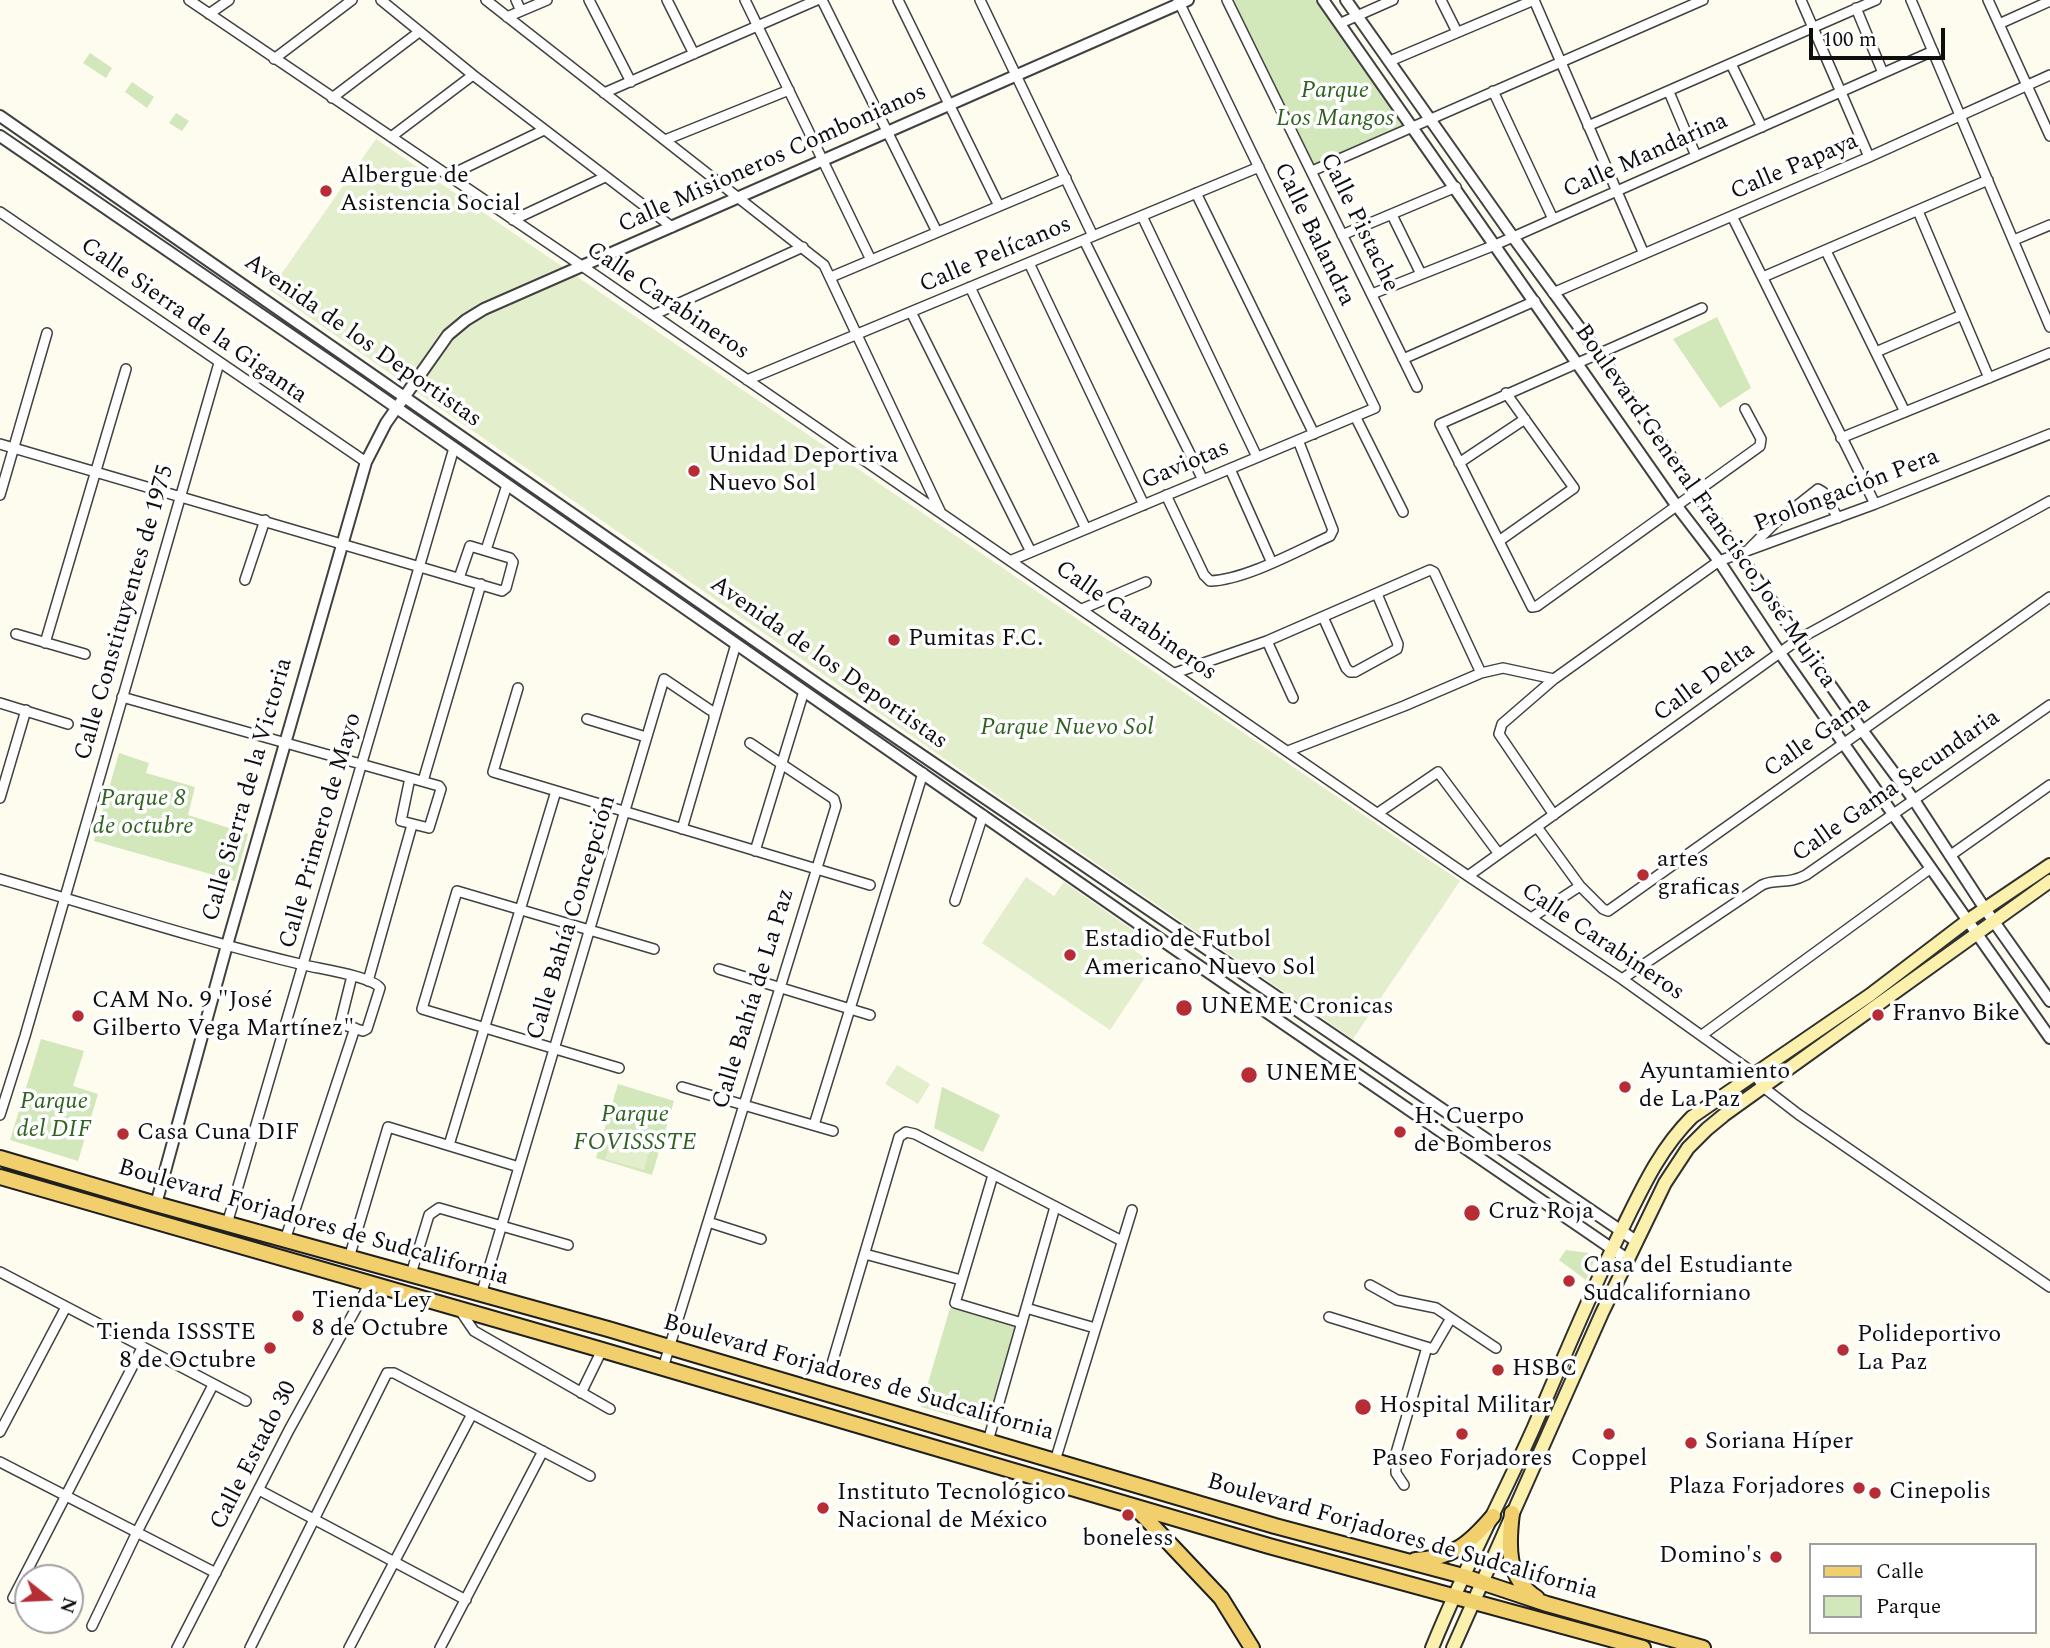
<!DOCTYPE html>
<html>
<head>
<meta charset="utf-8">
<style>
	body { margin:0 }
	#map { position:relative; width:2050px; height:1648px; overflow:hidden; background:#fefbef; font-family:Spectral,serif }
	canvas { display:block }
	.legend { position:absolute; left:1809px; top:1543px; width:228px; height:91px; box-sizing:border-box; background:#fff; border:2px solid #9f9f9f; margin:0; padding:9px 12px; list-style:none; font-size:21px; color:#0e0e0e }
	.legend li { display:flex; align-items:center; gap:14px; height:35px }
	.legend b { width:35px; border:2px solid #9f9f9f }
	.north { position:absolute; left:14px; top:1564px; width:70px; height:70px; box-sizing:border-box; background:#fff; border:2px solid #9f9f9f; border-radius:50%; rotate:108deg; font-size:19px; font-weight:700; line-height:28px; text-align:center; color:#0e0e0e }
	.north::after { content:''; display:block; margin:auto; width:24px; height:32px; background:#b72d35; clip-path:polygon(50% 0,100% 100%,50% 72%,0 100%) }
	.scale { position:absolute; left:1809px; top:28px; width:136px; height:32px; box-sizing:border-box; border:4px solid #0e0e0e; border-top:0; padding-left:9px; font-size:21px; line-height:24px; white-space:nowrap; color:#0e0e0e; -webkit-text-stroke:5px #fff; paint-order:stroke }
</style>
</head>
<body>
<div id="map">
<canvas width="2050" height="1648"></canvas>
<ul class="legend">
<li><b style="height:9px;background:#f1cf6c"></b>Calle</li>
<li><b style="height:19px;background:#d2e7ba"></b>Parque</li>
</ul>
<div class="north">N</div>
<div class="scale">100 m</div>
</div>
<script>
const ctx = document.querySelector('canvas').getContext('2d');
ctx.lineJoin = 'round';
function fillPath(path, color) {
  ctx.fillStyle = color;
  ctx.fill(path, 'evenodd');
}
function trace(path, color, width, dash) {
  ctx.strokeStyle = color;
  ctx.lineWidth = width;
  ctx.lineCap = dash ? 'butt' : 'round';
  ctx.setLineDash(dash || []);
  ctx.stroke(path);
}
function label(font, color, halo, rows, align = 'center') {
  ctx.font = font + ' Spectral,serif';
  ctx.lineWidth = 7;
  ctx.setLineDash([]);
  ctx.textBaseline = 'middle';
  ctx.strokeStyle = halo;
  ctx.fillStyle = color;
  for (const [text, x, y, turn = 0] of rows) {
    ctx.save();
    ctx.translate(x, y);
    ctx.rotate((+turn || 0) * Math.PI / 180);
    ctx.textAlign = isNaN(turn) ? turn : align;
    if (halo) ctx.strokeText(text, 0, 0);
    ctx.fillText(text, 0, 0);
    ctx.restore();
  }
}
const green = new Path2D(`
	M1233,0h82l92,126 -94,40z
	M90,53l22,15 -6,10 -23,-15z
	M132,82l22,15 -7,11 -22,-16z
	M176,113l13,8 -7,10 -13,-8z
	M1717,317l34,71 -31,20 -47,-69z
	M119,753l30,10 -3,10 49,14 -7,28 60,19 -13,47 -141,-40z
	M41,1039l43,12 -11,35 25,8 -20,67 -68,-21z
	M618,1084l56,17 -22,74 -56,-17z
	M942,1087l58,28 -17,37 -49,-24z
	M1566,1250l31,4 -11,26 -27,-20z
	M950,1308l65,19 -28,98 -66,-18z`);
const pitch = new Path2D(`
	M376,139l1084,742 -107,158 -352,-241 -731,-508z
	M1026,877l28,19 10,-14 73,51 -9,13 26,18 -44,66 -128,-87z
	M897,1065l33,19 -12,20 -33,-20z
	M612,1136l38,13 -6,21 -39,-11z`);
const minor = new Path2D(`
	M189,0l393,266 886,610 154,103 133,95 8,13 35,27 252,173
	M381,0l92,75 199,152
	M486,0l338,265 116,246
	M516,0l5,11
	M589,0l42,82
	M667,0l27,54
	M745,0l126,260
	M822,0l115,232
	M898,0l101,206
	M980,0l113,236
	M1227,0l190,387
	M1441,0l16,32
	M1534,0l110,254
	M1801,0l68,157
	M1911,0l139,327
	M1988,0l62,136
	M1856,8l27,65
	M209,14l20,-14
	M507,17l40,-17
	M1341,23l52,-23
	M1999,24l51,-23
	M274,59l78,-59
	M1390,61l144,-61
	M1731,64l31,63
	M1493,91l60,128
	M1669,92l27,64
	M604,93l213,-93
	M332,98l87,-66
	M1588,126l288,-126
	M391,137l82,-62
	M665,140l124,-50
	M1312,171l391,-171
	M448,176l96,-46
	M1196,193l118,241
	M1918,211l71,167
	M0,212l366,250
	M1392,215l29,59
	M1142,216l115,241
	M1732,216l143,288
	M513,220l92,-43
	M1342,235l114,-48
	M1084,240l119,240
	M2014,240l36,-15
	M1826,251l79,161
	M1029,263l115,242
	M831,277l235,-99
	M1763,277l225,-97
	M970,287l116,242
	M1553,293l316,-136 181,-82
	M1372,294l123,-49 438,-194
	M1702,308l-262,116 92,183 5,-1 223,-160 1,-7 -16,-30
	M911,312l120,240
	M653,315l150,-68
	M1876,352l86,-37
	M1403,359l132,-58
	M747,380l512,-213
	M1355,416l48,96
	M1841,438l209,-85
	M0,444l502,147 4,-3 7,-26 -3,-4 -40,-12 -11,32
	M1459,463l66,-44
	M1230,469l42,94
	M0,495l47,-162
	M1166,495l38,80 6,6c35,-1 87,-30 120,-45l3,-6 -35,-90
	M1499,541l75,-53 -68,-95
	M1749,549l26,-26 43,-34 5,3 15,26
	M486,550l21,-65
	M1012,560l363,-152 -197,-408
	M245,580l20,-60
	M1082,609l64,-27
	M1323,617l23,51 4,4h5l42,-23 1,-5 -21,-50
	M16,634l69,20
	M1267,641l26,57
	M45,643l81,-274
	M1175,673l92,-32 163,-71 4,2 47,101
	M518,688l-25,84 377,113
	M122,697c105,30 211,59 317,89l2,3 -12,39 -28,-7 9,-43
	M0,703l68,21
	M587,719l59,18
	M1288,751l116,-45 77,-33 22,-5 51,11 165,-118 156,-57 175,-70
	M423,781l58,-197
	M0,798l26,-88
	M1378,813l60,-41 61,82
	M1554,815l-55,-81 3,-10 52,-45
	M1537,827l43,59 23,23 5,2 442,-314
	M682,829l54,-185
	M755,851l49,-160
	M1951,855l99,-70
	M1468,876l331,-237 251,-138
	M0,879c101,29 202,62 304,86 16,4 67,11 76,23l-13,41 -4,2 -19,-6 -3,-5 11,-44
	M955,901l28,-86
	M1531,918l49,-32
	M719,969l151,46
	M1622,979l140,-94c15,-7 25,0 44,-10l244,-170
	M368,981l44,-156
	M1702,1035l229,-167
	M619,1068l-197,-59 35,-118 197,58
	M682,1087l151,44
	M0,1115l25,-79 194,-673
	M814,1125l109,-352
	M449,1145l107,-354
	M993,1175l-38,128 67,20
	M708,1222l53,17
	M227,1224l227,-776
	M285,1240l70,-212
	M865,1254l96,26
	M349,1258l39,-131 131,40
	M0,1272l246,129
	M411,1274l18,-59 10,-7 129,37
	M1370,1285l27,15 39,8 60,40
	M481,1295l183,-616 46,31 4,2v5
	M1026,1308l69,20
	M459,1309l15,22 136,78
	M1329,1317l104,32 18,-31
	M831,1367l68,-230 7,-5 9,2 207,107
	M663,1368l173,-562 -2,-7 -84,-56
	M581,1393l21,-43
	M0,1432l66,-125
	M988,1441l67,-234
	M1055,1461l77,-251
	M0,1462l216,111
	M1404,1485l-8,-12v-20l31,-106
	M259,1490l207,110
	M13,1598l129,-250
	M92,1626l45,-94 76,-147
	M177,1648l112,-218 81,-147
	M250,1648l137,-275h7l196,103
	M349,1648l123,-234
	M440,1648l103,-197`);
const tertiary = new Path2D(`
	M1323,0l353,505 43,56 61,92 270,385
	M1346,0l167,237 85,116 264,377 52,70 71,109 65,92
	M0,116l823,572 813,553
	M0,136l358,245 831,578 438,300
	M156,1204l71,-259 139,-483 20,-39 62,-88 18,-15 18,-11 704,-309`);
const secondary = new Path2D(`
	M1432,1648c30,-75 69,-147 102,-221 28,-65 55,-131 86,-194 21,-42 38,-82 72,-116l178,-122 97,-74 83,-56
	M1453,1648l149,-335 63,-130 23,-35 19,-19 17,-14 326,-234`);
const primary = new Path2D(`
	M0,1158l156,46 452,125 667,197 188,50 84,28 156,44
	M0,1177l602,173 667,196 374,102
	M1137,1509l84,89 31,50
	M1512,1513c-4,33 -6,65 25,85
	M1415,1560c38,-2 54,-16 78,-44`);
const markers = [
	[326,191,7,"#b72d35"],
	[694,471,7,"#b72d35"],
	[894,640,7,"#b72d35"],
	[1643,875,7,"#b72d35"],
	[1070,955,7,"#b72d35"],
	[1184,1008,9,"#b72d35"],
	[1878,1015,7,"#b72d35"],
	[78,1016,7,"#b72d35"],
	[1249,1075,9,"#b72d35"],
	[1625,1087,7,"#b72d35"],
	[1400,1132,7,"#b72d35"],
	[123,1134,7,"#b72d35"],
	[1472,1213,9,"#b72d35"],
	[1569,1281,7,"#b72d35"],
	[298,1316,7,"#b72d35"],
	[270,1348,7,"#b72d35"],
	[1843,1350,7,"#b72d35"],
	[1498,1370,7,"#b72d35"],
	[1363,1407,9,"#b72d35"],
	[1462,1434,7,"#b72d35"],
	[1609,1434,7,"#b72d35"],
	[1691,1443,7,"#b72d35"],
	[1859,1488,7,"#b72d35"],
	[1875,1493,7,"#b72d35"],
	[823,1508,7,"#b72d35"],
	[1128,1515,7,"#b72d35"],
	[1776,1557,7,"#b72d35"]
];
const parkNames = [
	["Parque",1335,92],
	["Los Mangos",1335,120],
	["Parque Nuevo Sol",1067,729],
	["Parque 8",143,800],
	["de octubre",143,828],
	["Parque",54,1103],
	["del DIF",54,1131],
	["Parque",635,1116],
	["FOVISSSTE",635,1144]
];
const streetNames = [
	["Calle Mandarina",1646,157,-24],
	["Calle Misioneros Combonianos",773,160,-24],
	["Calle Papaya",1795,168,-23],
	["Calle Pistache",1358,223,64],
	["Calle Balandra",1313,235,64],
	["Calle Pelícanos",996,256,-23],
	["Calle Carabineros",667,302,34],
	["Calle Sierra de la Giganta",193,322,35],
	["Avenida de los Deportistas",362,342,35],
	["Gaviotas",1186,466,-23],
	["Prolongación Pera",1847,492,-21],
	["Boulevard General Francisco José Mujica",1704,507,55],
	["Calle Constituyentes de 1975",126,613,-74],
	["Calle Carabineros",1135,622,35],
	["Avenida de los Deportistas",828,664,35],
	["Calle Delta",1705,683,-36],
	["Calle Gama",1818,738,-35],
	["Calle Gama Secundaria",1897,787,-35],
	["Calle Sierra de la Victoria",249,790,-74],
	["Calle Primero de Mayo",322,831,-74],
	["Calle Bahía Concepción",573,918,-73],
	["Calle Carabineros",1602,943,34],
	["Calle Bahía de La Paz",755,999,-73],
	["Boulevard Forjadores de Sudcalifornia",313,1224,16],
	["Boulevard Forjadores de Sudcalifornia",858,1379,16],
	["Calle Estado 30",255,1456,-63],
	["Boulevard Forjadores de Sudcalifornia",1402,1538,16]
];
const poiNames = [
	["Albergue de",340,177],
	["Asistencia Social",340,205],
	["Unidad Deportiva",708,457],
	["Nuevo Sol",708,485],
	["Pumitas F.C.",908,640],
	["artes",1657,861],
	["graficas",1657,889],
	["Estadio de Futbol",1084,941],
	["Americano Nuevo Sol",1084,969],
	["CAM No. 9 \"José",92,1002],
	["Gilberto Vega Martínez\"",92,1030],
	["UNEME Cronicas",1200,1008],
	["Franvo Bike",1892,1015],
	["Ayuntamiento",1639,1073],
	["de La Paz",1639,1101],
	["UNEME",1265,1075],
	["H. Cuerpo",1414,1118],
	["de Bomberos",1414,1146],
	["Casa Cuna DIF",137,1134],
	["Cruz Roja",1488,1213],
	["Casa del Estudiante",1583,1267],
	["Sudcaliforniano",1583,1295],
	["Tienda Ley",312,1302],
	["8 de Octubre",312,1330],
	["Tienda ISSSTE",256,1334,"right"],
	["8 de Octubre",256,1362,"right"],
	["Polideportivo",1857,1336],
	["La Paz",1857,1364],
	["HSBC",1512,1370],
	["Hospital Militar",1379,1407],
	["Soriana Híper",1705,1443],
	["Paseo Forjadores",1462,1460,"center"],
	["Coppel",1609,1460,"center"],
	["Plaza Forjadores",1845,1488,"right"],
	["Cinepolis",1889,1493],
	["Instituto Tecnológico",837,1494],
	["Nacional de México",837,1522],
	["boneless",1128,1540,"center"],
	["Domino's",1762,1557,"right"]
];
fillPath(green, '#d2e7ba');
fillPath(pitch, '#e3efcc');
trace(minor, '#414141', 12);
trace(tertiary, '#414141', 14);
trace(secondary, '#303030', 16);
trace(primary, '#1f1f1f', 18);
trace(minor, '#fff', 9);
trace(tertiary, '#fff', 10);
trace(secondary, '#fbf1ad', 12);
trace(primary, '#f1cf6c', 14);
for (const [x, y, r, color] of markers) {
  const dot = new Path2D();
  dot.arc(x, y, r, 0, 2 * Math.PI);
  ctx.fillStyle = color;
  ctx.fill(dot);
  trace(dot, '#fff', 2.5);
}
label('italic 24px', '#2f6221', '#fff', parkNames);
label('24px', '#0e0e0e', '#fff', streetNames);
label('24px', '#0e0e0e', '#fff', poiNames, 'left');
</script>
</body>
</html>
